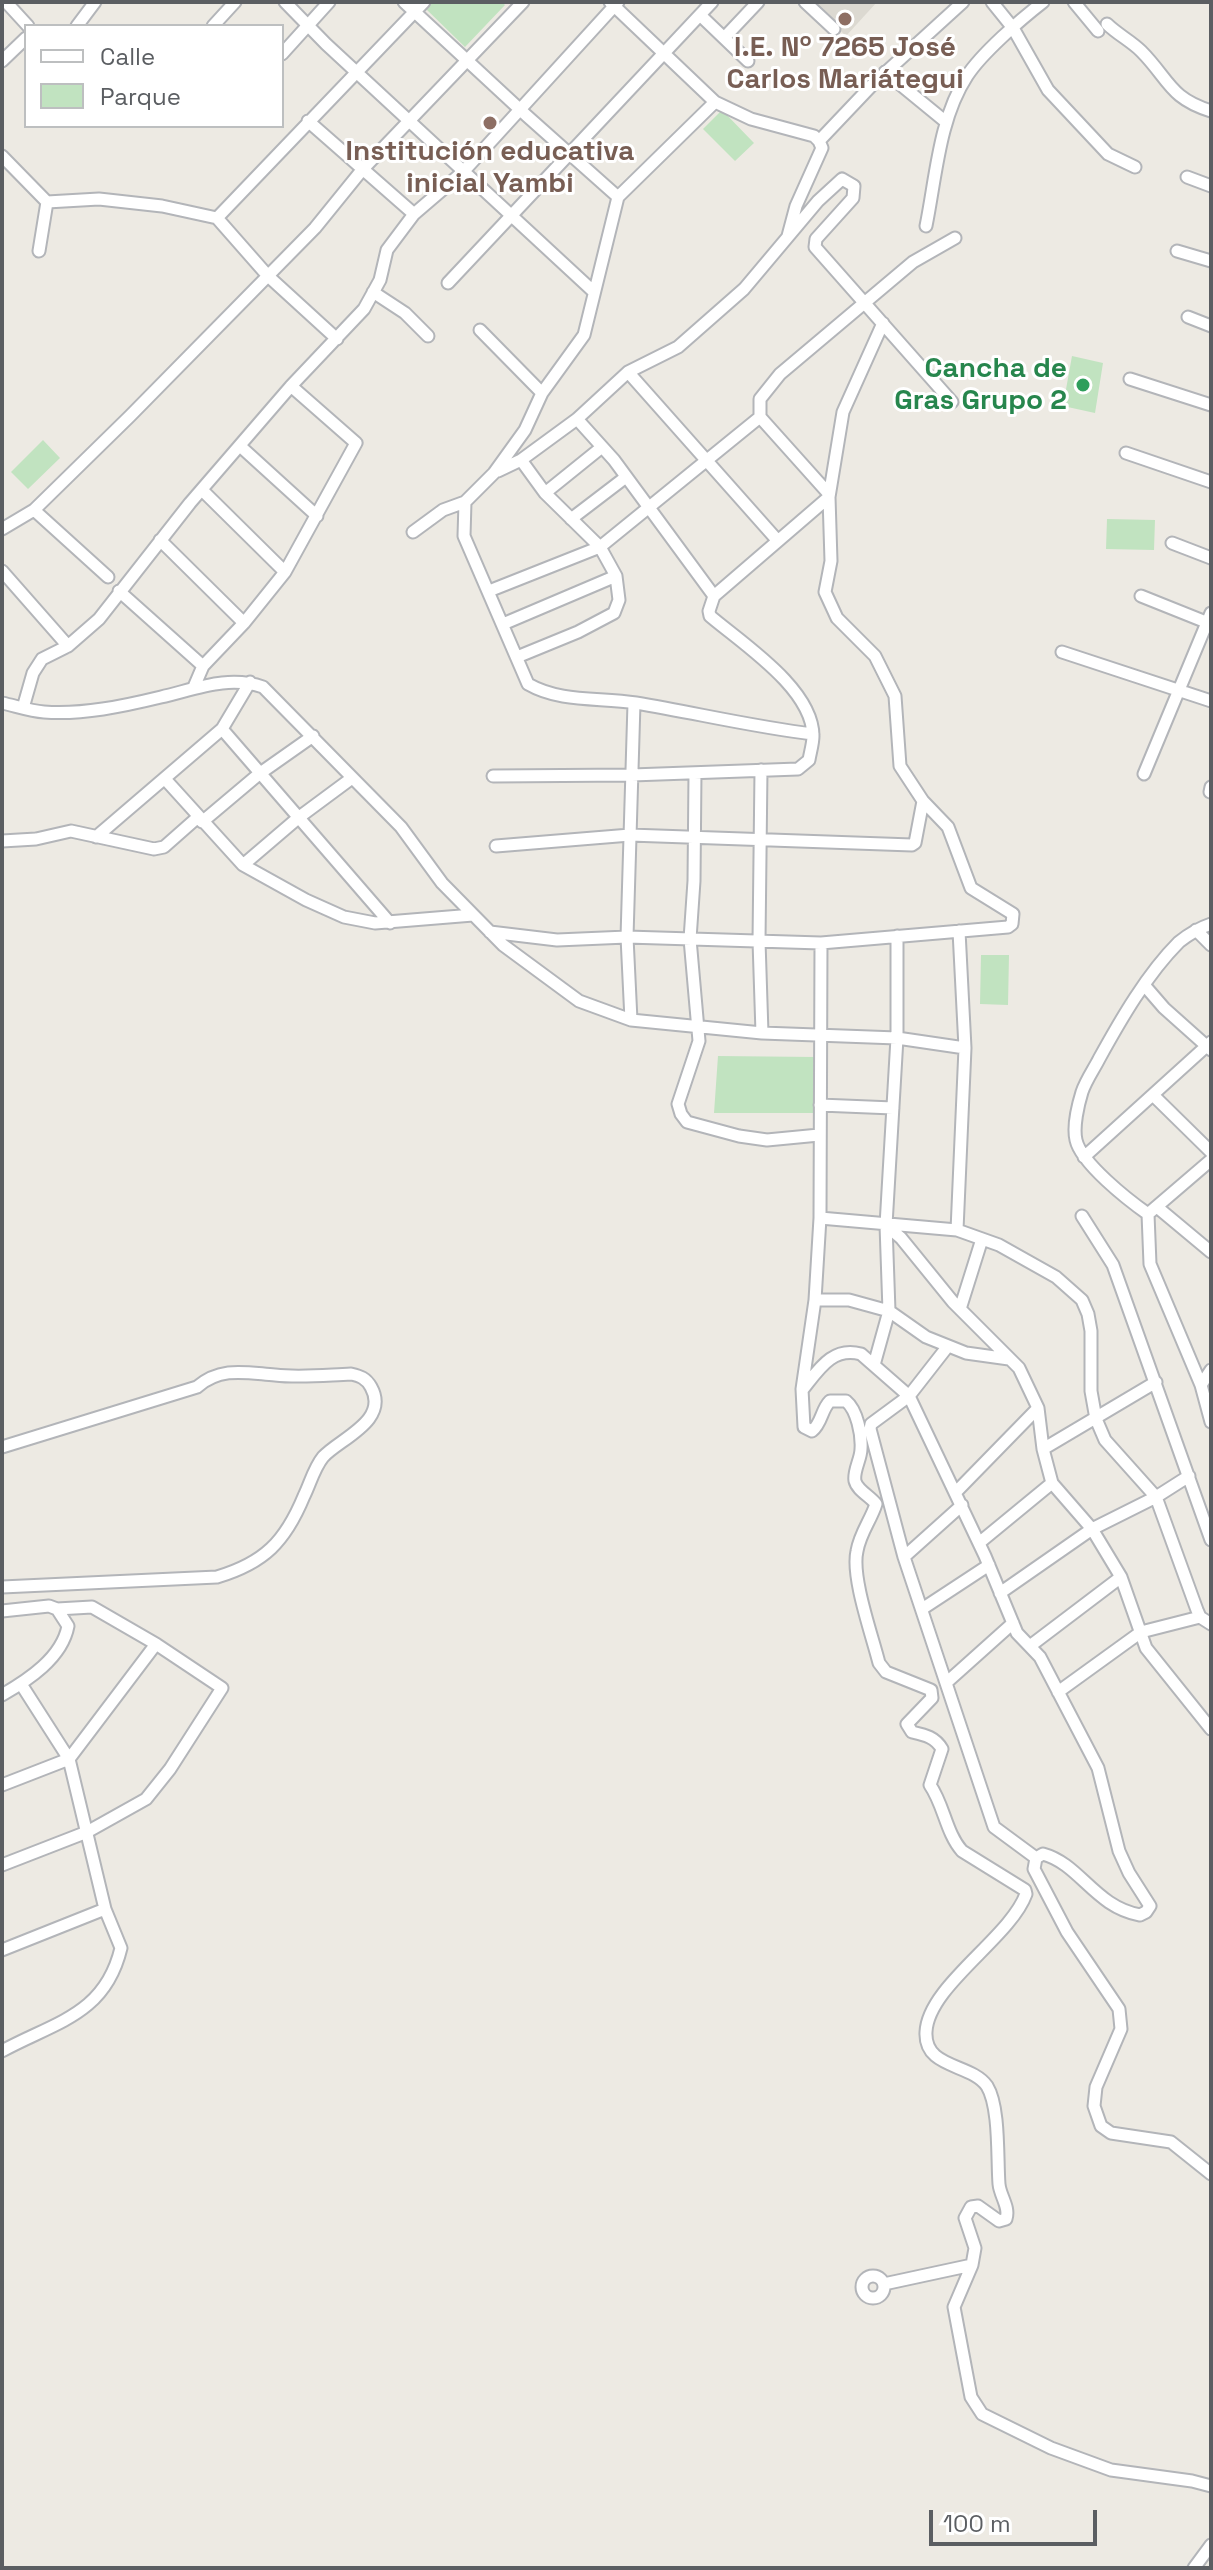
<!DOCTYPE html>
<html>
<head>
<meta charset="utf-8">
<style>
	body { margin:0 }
	#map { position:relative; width:1213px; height:2570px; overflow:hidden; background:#edeae3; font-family:"Space Grotesk",sans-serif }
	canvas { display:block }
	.frame { position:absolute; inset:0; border:4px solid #5b5e62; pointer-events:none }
	.legend { position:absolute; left:24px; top:24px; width:260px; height:104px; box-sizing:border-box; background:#fff; border:2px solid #bdbfc0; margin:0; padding:10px 14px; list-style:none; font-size:24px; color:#5b5e62 }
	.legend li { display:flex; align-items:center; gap:16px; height:40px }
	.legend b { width:40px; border:2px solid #bdbfc0 }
	.scale { position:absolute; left:929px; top:2510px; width:168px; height:36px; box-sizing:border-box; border:4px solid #5b5e62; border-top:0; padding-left:10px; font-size:24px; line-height:28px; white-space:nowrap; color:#5b5e62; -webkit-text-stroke:6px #fff; paint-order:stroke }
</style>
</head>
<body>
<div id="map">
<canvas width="1213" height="2570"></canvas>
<div class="frame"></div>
<ul class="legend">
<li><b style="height:10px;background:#fff"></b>Calle</li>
<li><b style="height:22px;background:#c1e3c0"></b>Parque</li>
</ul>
<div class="scale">100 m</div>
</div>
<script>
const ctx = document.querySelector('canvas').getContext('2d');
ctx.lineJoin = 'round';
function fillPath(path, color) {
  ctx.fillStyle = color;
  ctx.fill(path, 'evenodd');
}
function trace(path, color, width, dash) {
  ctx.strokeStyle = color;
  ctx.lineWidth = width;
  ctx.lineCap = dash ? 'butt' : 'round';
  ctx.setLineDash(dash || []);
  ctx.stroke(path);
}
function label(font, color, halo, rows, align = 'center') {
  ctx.font = font + ' "Space Grotesk",sans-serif';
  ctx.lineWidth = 6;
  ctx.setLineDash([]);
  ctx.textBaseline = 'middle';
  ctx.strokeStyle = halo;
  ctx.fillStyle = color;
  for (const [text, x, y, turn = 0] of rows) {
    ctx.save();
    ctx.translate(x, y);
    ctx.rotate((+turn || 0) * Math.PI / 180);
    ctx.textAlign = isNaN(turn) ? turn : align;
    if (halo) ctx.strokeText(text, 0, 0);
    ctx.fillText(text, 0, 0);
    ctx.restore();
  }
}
const education = new Path2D(`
	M810,2h67l-31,34z`);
const green = new Path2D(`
	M433,2h69l3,3 -40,42 -39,-38z
	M722,110l32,33 -19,18 -32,-32z
	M1072,356l31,7 -8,50 -32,-7z
	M43,440l17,18 -32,31 -17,-17z
	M1107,519l48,1 -1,30 -48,-1z
	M981,955h28l-1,50 -28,-1z
	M718,1056l98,1 -3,56h-99z`);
const minor = new Path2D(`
	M6,2l22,24
	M285,2l41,42 268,248
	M404,2l123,114 91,81
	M610,2l105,100 36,17 63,17 5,5 3,7 -26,58 -8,30
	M805,2l29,27
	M992,2l21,26 35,62 60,64 27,13
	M1074,2l24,29
	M700,15l48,46
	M1107,24c10,10 24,17 34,27 28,28 28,47 70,60
	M77,26l18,-24
	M213,26l22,-24
	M724,38l34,-36
	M282,54l47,-52
	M2,61l24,-23
	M885,72l61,50
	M715,102l-97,95 -34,138 -42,58 -17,37 -31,43 -29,29 -1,34 64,148c33,19 72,13 108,19 60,10 118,24 177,31
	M308,121l106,93
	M819,141l55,-58 89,-81
	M2,156l45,46 52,-3 63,7 55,12 51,58 69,63
	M1187,177l24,9
	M217,218l207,-216
	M926,226c10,-49 13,-107 41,-150 14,-22 54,-57 76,-74
	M39,251l8,-49
	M1177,251l34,10
	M448,283l264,-281
	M373,292l32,21 23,23
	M1188,317l23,9
	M480,330l62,63
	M628,372l150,169
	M1130,379l81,26
	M760,417l69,77
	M577,419l37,41 100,136
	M240,446l77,70
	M1126,453l85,29
	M498,471l23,-11 56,-41 51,-47 50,-25 66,-58 74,-88 24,-22 12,7 -1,12 -37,41 -1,8 137,155
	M202,490l83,82
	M545,493l57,-46
	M34,510l74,67
	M571,519l55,-42
	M2,529l32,-19 96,-94 185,-188 47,-58 161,-168
	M413,532l30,-22 22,-8
	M160,540l84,83
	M1172,543l39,15
	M2,571l66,75
	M119,591l84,75
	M489,591l111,-44 160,-130v-18l20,-25 133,-112 42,-24
	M1141,596l70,28
	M503,624l113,-48
	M1062,652l149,49
	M517,657l61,-25 36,-19 5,-13 -3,-24 -16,-29 -55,-54 -24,-33
	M194,687l9,-21 41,-43 41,-51 71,-129 -65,-57
	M2,703c14,3 28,8 42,9 38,3 80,-6 117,-15 35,-8 67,-22 102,-10l138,140 41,56 61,62 76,56 52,19 131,13 135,5 68,10
	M23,708l10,-35 9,-14 26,-13 31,-27 91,-116 101,-117 73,-77 16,-29 7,-30 27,-36 49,-42 155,-170
	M222,729l168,194
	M761,770l-2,171 3,92
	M695,773l-1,108 -4,58 9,102 -21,63 3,10 6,8 52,14 28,4 52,-5
	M1144,774l67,-161
	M493,776l139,-1 166,-6 11,-9c1,-7 4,-16 4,-24 0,-47 -70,-92 -103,-120l-1,-5 5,-15 115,-99
	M165,779l78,86 63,35 38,17 31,6 98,-8
	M1210,792l1,-5
	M202,822l57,-48 54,-38
	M96,837l126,-108 28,-47
	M2,841l34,-2 35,-8 83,18 10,-2 34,-30
	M496,846l134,-11 282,10 3,-2 8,-42
	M243,865l55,-47 54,-40
	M1196,930l15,15
	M490,932l67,8 70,-3 194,6 187,-16 4,-3 1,-10 -42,-26 -23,-61 -25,-26 -23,-35 -5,-70 -20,-40 -38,-38 -12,-26 6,-31 -2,-64 14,-85 40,-89
	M821,943l-1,275 -5,82 -13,89 2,38 8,4c10,-8 9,-21 18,-30h16c11,9 16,34 15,48 0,10 -8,22 -6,32 2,9 16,16 21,23 -5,16 -16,29 -19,47 -6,26 15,84 22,112l7,9 45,18 1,8 -25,26 5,8c13,3 23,5 30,17l-12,36c14,20 16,48 32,66l63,39 1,4c-16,44 -98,92 -100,138 -2,37 45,31 61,54 13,21 10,73 12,98 1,12 11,23 7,35l-7,2 -21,-15 -7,1 -6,11 10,30 -3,17 -18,42 17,90 11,17 69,34 60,22 81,11 19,5
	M1145,986l19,22 47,42
	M631,1020l-4,-83 7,-234
	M1153,1095l58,57
	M820,1105l73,3
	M1084,1157l127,-115
	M1157,1207l54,45
	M1148,1214c-20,-14 -67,-51 -72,-74 -3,-13 2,-35 6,-48 4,-12 12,-23 17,-33 22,-40 48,-85 80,-117 10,-8 20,-14 32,-18
	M1148,1214l2,50 51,121 10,37
	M1148,1214l63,-54
	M1082,1216l31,49 98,275
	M820,1218l137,12 42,15 57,32 26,23 6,14 3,17v60l5,28 9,21 51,57 41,113 3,7 11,7
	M887,1226l14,12 52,64 66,66 19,40 5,41 9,34 40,46 29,48 25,71 65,81
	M957,1230l8,-182 -6,-117
	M815,1300h34l40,11 37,26 40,16 43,6
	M960,1309l22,-70
	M948,1346l-39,50 -38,28 -1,5 34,128 90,270 42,31
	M874,1365l15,-54 -3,-86 11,-187v-102
	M1201,1385l10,-15
	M803,1389c16,-20 30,-43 58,-35l48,42 76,160 32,77 23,24 58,111 21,83 10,22 21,33 -4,6 -6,3c-45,-8 -60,-51 -97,-61l-7,4 -2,11 33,63 52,77 2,20 -25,58 -2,19 7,20 10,7 60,9 40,32
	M2,1447l195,-60c24,-21 50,-14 78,-12 25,3 51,0 76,-1 9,2 15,4 20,13 19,34 -32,52 -48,70 -9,11 -13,27 -19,39 -19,46 -40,67 -87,81l-215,10
	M1043,1449l113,-67
	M955,1493l83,-85
	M979,1543l73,-60
	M904,1557l58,-52
	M1000,1593l92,-64 64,-32 33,-21
	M922,1609l67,-44
	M2,1611l47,-5 8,3 11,17c-6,32 -40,54 -66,69
	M1030,1646l91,-69
	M946,1683l67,-60
	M1058,1692l83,-60 59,-15
	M2,1785l67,-26 87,-115
	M2,1865l85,-33 59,-33 24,-30 52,-81 -66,-44 -64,-37 -35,2
	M2,1950l103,-41
	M2,2051c53,-29 103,-36 119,-103l-16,-39 -36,-150 -48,-75
	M862 2287a11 11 0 1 1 22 0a11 11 0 1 1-22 0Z
	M884,2284l88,-19
	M1194,2568l17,-23`);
const markers = [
	[845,19,8,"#8d6e63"],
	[490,123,8,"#8d6e63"],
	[1083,385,8,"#2e9e5b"]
];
const educationNames = [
	["I.E. Nº 7265 José",845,48],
	["Carlos Mariátegui",845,80],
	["Institución educativa",490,152],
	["inicial Yambi",490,184]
];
const leisureNames = [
	["Cancha de",1067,369],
	["Gras Grupo 2",1067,401]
];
fillPath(education, '#dcd9d1');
fillPath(green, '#c1e3c0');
trace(minor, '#b3b5b9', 15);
trace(minor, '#fff', 11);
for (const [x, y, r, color] of markers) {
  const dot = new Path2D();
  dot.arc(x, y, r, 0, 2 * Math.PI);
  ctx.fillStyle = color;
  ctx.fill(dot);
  trace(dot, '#fff', 3);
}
label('bold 28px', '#785e54', '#fff', educationNames);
label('bold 28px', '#27864d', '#fff', leisureNames, 'right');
</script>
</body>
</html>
